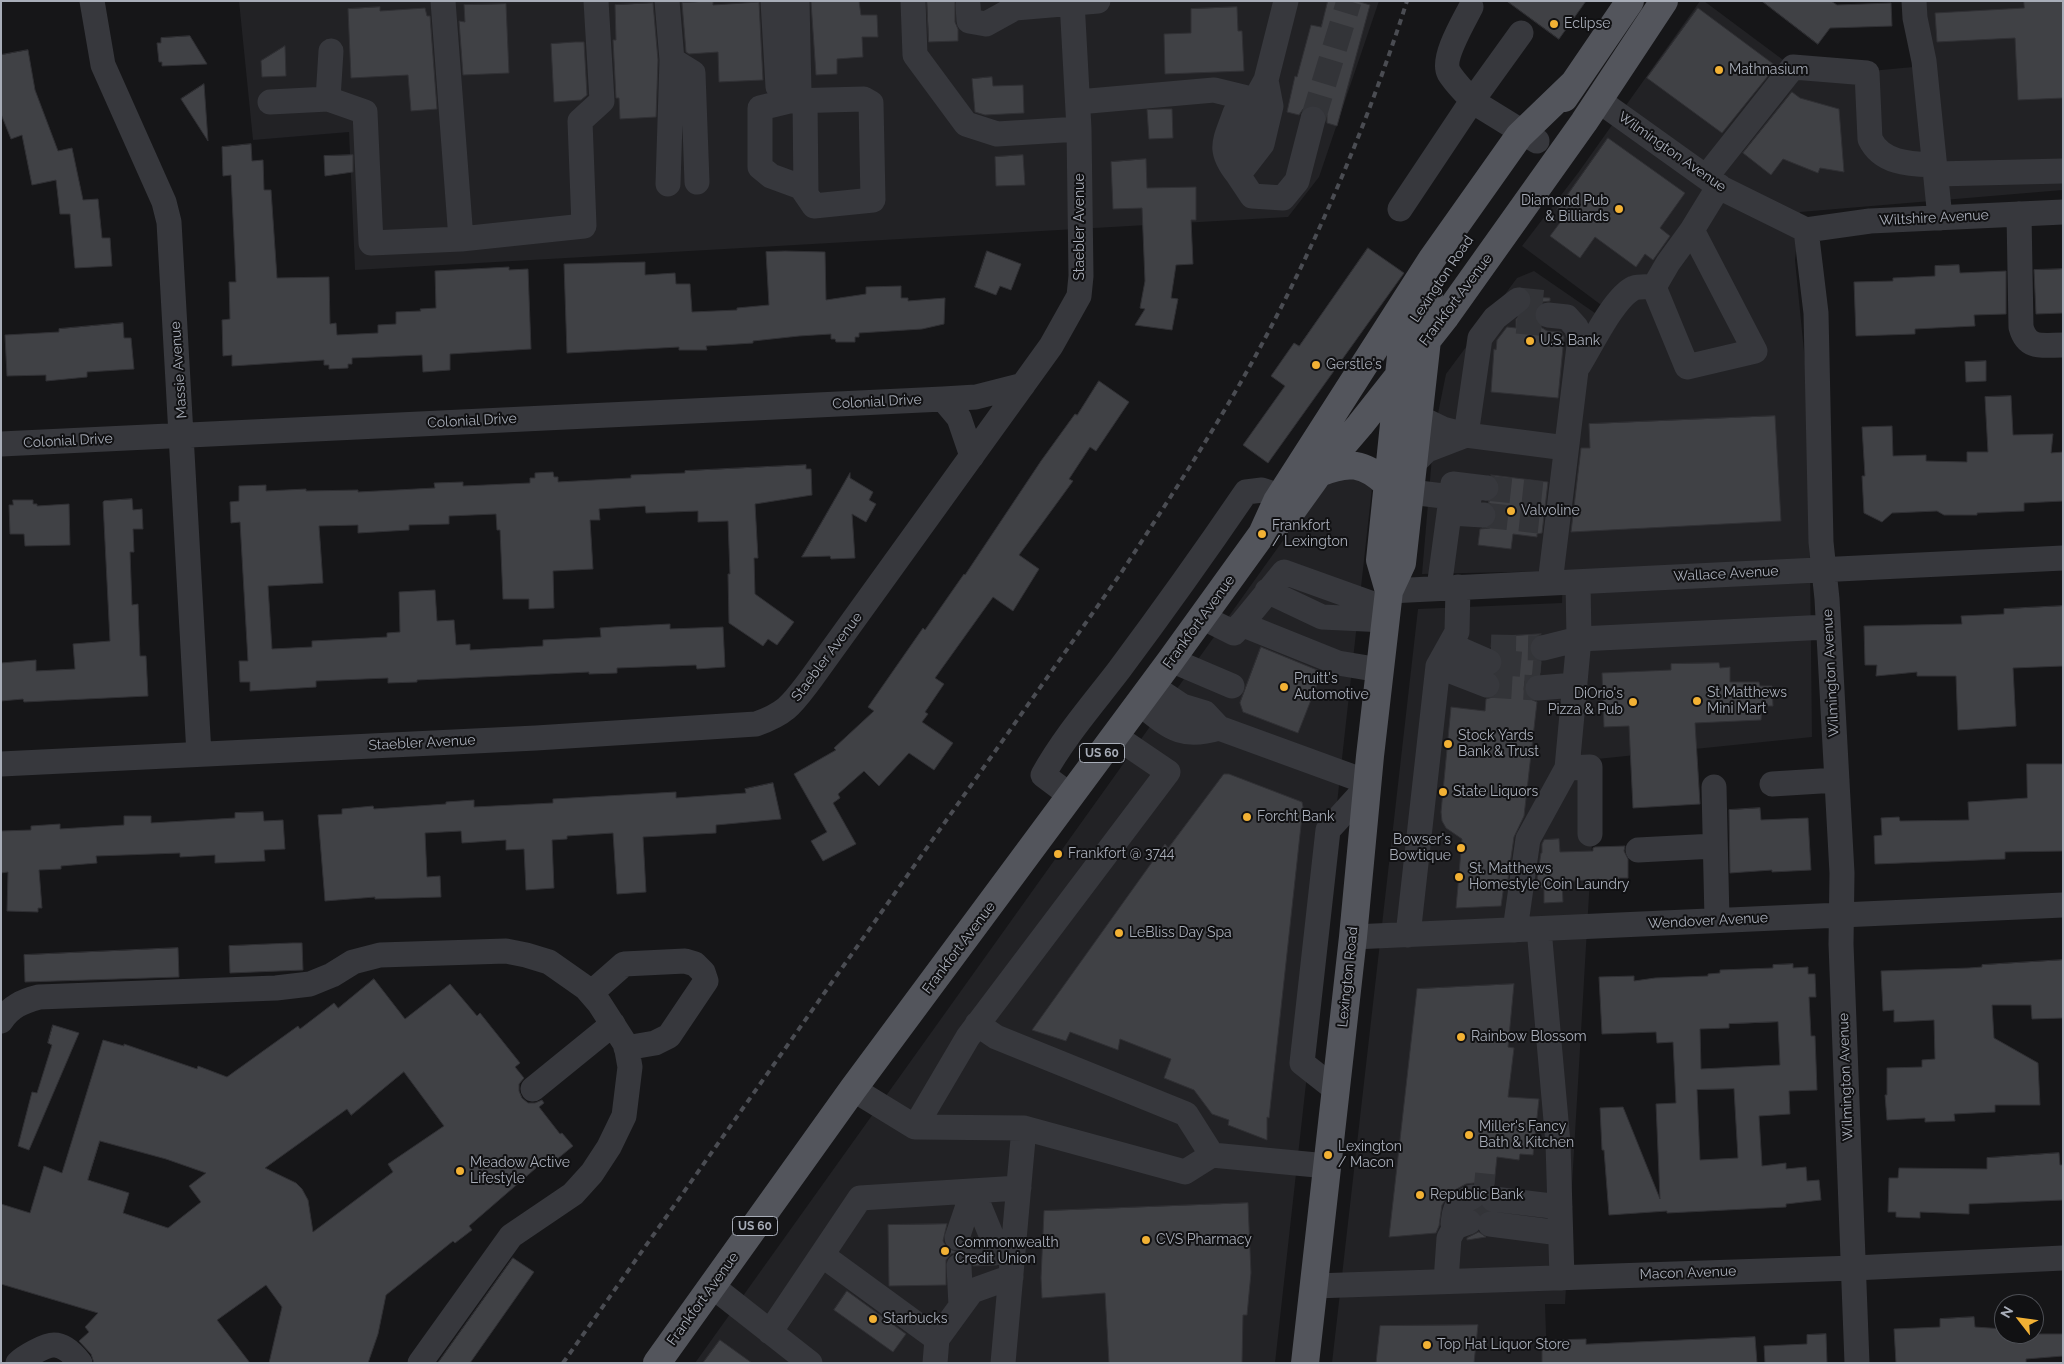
<!DOCTYPE html>
<html>
<head>
<meta charset="utf-8">
<style>
	body { margin:0 }
	#map { position:relative; width:2064px; height:1364px; overflow:hidden; background:#161618; font-family:Raleway,sans-serif }
	canvas { display:block }
	.frame { position:absolute; inset:0; border:2px solid #a8adb8; pointer-events:none }
	.north { position:absolute; left:1994px; top:1294px; width:50px; height:50px; box-sizing:border-box; background:#111113; border:1px solid #4d4f55; border-radius:50%; rotate:300deg; font-size:14px; font-weight:700; line-height:20px; text-align:center; color:#a8adb8 }
	.north::after { content:''; display:block; margin:auto; width:18px; height:22px; background:#f2b134; clip-path:polygon(50% 0,100% 100%,50% 72%,0 100%) }
</style>
</head>
<body>
<div id="map">
<canvas width="2064" height="1364"></canvas>
<div class="frame"></div>
<div class="north">N</div>
</div>
<script>
const ctx = document.querySelector('canvas').getContext('2d');
ctx.lineJoin = 'round';
function fillPath(path, color) {
  ctx.fillStyle = color;
  ctx.fill(path, 'evenodd');
}
function trace(path, color, width, dash) {
  ctx.strokeStyle = color;
  ctx.lineWidth = width;
  ctx.lineCap = dash ? 'butt' : 'round';
  ctx.setLineDash(dash || []);
  ctx.stroke(path);
}
function label(font, color, halo, rows, align = 'center') {
  ctx.font = font + ' Raleway,sans-serif';
  ctx.lineWidth = 4;
  ctx.setLineDash([]);
  ctx.textBaseline = 'middle';
  ctx.strokeStyle = halo;
  ctx.fillStyle = color;
  for (const [text, x, y, turn = 0] of rows) {
    ctx.save();
    ctx.translate(x, y);
    ctx.rotate((+turn || 0) * Math.PI / 180);
    ctx.textAlign = isNaN(turn) ? turn : align;
    if (halo) ctx.strokeText(text, 0, 0);
    ctx.fillText(text, 0, 0);
    ctx.restore();
  }
}
const built = new Path2D(`
	M239,1h1140l-60,176 -31,40 -933,53 -6,-138 -96,8z
	M1700,1h4l102,76 118,-11 1,-65h138v189l-263,22 -5,48 13,132 4,345 -215,22 -32,545h-20l2,59h-215l86,-754 144,-6 1,-40 18,-181 39,-63 -98,-73 56,-73z
	M1534,271l77,53 -33,55 -21,192 -135,3 12,-141 12,-59 71,-96z
	M1339,473h13l20,15 -97,875h-580l609,-852z`);
const building = new Path2D(`
	M713,1v4l46,-3 4,78 -44,2 -1,-30 -29,2 -3,-2 -4,-49z
	M859,1l2,14h16l1,22h-16l1,20 -26,2v15l-21,1 -5,-73z
	M927,1h28v21l3,7v12l-29,1z
	M1328,1h29l13,4 -33,121 -10,-3v-8l-4,-6 -6,-4h-8l-6,4 -4,6 -12,-3 8,-36 2,1 14,-52 10,2z
	M1507,1h79l-27,38z
	M1762,1h69l6,4 54,-2 1,23 -62,2 -12,16z
	M2024,1h39v97l-45,2 -3,-62 -78,4 -2,-29 89,-5z
	M653,3l5,57 -2,57 -36,2 -1,-21h-3l-3,-58h3l-1,-35z
	M506,4l3,69 -46,2 -4,-54 6,1 -1,-17z
	M380,7v4l45,-3 2,8h3l7,93 -26,2 -3,-36 -57,3 -3,-69z
	M1237,7l1,24h4l2,40 -79,3 -1,-40 27,-1v-24z
	M1698,8l78,58 -54,67 -75,-55z
	M190,36l17,28 -45,2v-4h-3l-2,-19h4v-5z
	M575,42h9l3,53 -6,5 -27,2 -3,-58z
	M285,46l1,30 -24,1 -1,-16z
	M28,50l7,40 23,61 14,-3 11,52 15,-1 4,39h8l2,28 -37,2 -5,-54h-10l-4,-34 -24,5 -10,-50 -11,4 -10,-25v-59z
	M992,77l1,9 30,-1 1,28 -39,2 -10,-3 -3,-33z
	M204,84l4,57 -27,-42z
	M1792,92l8,6 39,11 5,63 -24,-4 -2,5 -35,-14 -12,16 -28,-22z
	M1163,109h9l1,29 -24,1 -2,-29z
	M1608,138l77,55 -25,35 10,8 -17,24 -8,-6 -9,13 -41,-30 -15,21 -30,-22 15,-20 -8,-6z
	M251,144l1,17 11,-1 1,30h7l6,88 52,-1 1,47 6,-1 1,12 41,-2v-8l18,-1v-12l25,-1 -1,-2 16,-1 -1,-37 74,-4v3l19,-1 3,80 -81,5v16l-27,2 -1,-17 -70,3v6h-4v4l-19,1v-4h-5v-5l-92,6v-11l-9,1 -1,-36 8,-1 -1,-37h7l-5,-107 -8,1 -1,-29z
	M353,155v17l-28,4 -1,-20z
	M1023,155l2,30 -29,1 -1,-29z
	M1146,159l1,29 49,-1v33h-5l2,44 -17,1 -5,33 7,1 -6,31 -37,-5 10,-16 -5,-1 5,-27 -3,-73 -29,1 -2,-47z
	M1368,248l36,25 -136,190 -25,-18 42,-59 -14,-10 23,-33 5,3z
	M785,251l40,1 1,48 40,-6v-7l35,-1v12h7v3l37,-3 -1,26 -22,5 -63,4v4h-4v5h-19l-1,-3h-4v-5l-32,2 -46,5v2l-47,3 1,4h-28v-3l-112,6 -3,-89 81,-2v13l30,-2 1,11h14l2,28 45,-2v-2l32,-3 -3,-53z
	M987,251l34,13 -10,26 -11,-4 -4,9 -21,-8z
	M1959,265l1,8 46,-2v43l-32,1 1,11 -60,3v5l-59,2 -2,-54 39,-1v-3l42,-2v-10z
	M2063,269v44l-27,1 -2,-44z
	M1532,297l18,1v3l-8,1 -6,5 -2,6 1,7 4,6 8,5 14,1 3,5 -6,61 -67,-6 3,-43 2,1 1,-10 10,-13 9,1v-9l15,-13z
	M123,323l1,15h7l3,31 -47,3v5l-41,4v-6l-39,1 -2,-41 54,-3v-3z
	M1986,361v20l-20,1 -1,-20z
	M1099,381l30,21 -33,49 -6,-4 -21,32 4,2 -54,74 20,14 -26,42 -20,-14 -58,81 9,6 -19,28 3,2 -6,8 31,21 -19,27 -25,-17 -30,33 -15,-15 -26,23 2,4 -7,5 23,41 -33,17 -12,-20 16,-9 -33,-58 42,-24 -2,-2 40,-37 -6,-4 55,-79 2,2 39,-56 1,1 76,-114 34,-47 2,1z
	M2011,396l2,39 40,-1 -2,19 12,-1v49l-39,2v8l-47,2v2h-33l-7,-4 -45,2 -10,9 -18,-9 -2,-37h3l-3,-49 30,-1 1,30 33,-1v6l41,1v-10h21l-3,-55z
	M1775,416l6,105 -210,11 10,-84h9l-1,-24z
	M806,465v4h5l1,26 -57,9 3,54h-4l1,36 39,28 -17,23 -9,-6 -5,7 -34,-23 -1,-49h2l-2,-53 -30,1v-11l-52,2 -1,-7 -46,3 1,11h-10l3,49 -40,2 1,37 -25,1v-10h-26l-3,-69h-3l-1,-16 -47,2v8l-40,1v5l-51,3v-8l-39,1 4,57 -55,3 4,63 40,-2v-6l75,-4v-4l13,-1 -1,-40 36,-2 2,31 17,-1 2,25 14,-1v6l73,-4v-6l58,-3 -1,-9 13,-1 57,-3v5l53,-2 2,40 -28,2 -1,-4 -79,3v5l-28,1v-2l-172,8v2l-29,1v-5l-72,3v6l-66,4v-9h-10l-1,-21h9l-8,-139 -9,1 -1,-21 9,-1v-15l27,-1v6l40,-2v2l52,-1v2l77,-4 -1,-5 29,-1v4l67,-3v-5h5v-5l18,-1 1,5h4v5l73,-4v-3l54,-2v-2z
	M850,473v5l23,14 -4,8 7,4 -10,18 -14,-8 3,44 -24,1 -1,-3 -28,1z
	M1491,475l57,7 -6,51 -5,1v3l-24,-3 -2,15 -33,-4 2,-16 10,-1 5,-5 2,-7 -1,-8 -8,-6 10,-6 2,-6 -1,-7 -4,-6z
	M132,499l1,11 9,-1 1,20h-10l1,23h-4l2,53 6,-1 2,52h6l2,40 -124,6 -1,-3 -22,2v-38l35,-3v11l39,-2 -2,-25 37,-3 -7,-139 1,-1z
	M13,500h20v4h4v2l32,-2 1,41 -45,1 -1,-12h-14l-1,-29h4z
	M2063,606v60l-50,2 3,58 -58,4 -2,-54h-39v-4l-41,4 1,-11h-12l-1,-39 98,-2 -1,-8 43,-2v-5z
	M1541,634l-8,4 -4,6v7l4,7 8,4 -1,11 -11,3 -4,5 -1,8 2,8 11,5 -13,114 -10,21 -7,48h-3l-3,21 -45,2 6,-69 -16,-11 -4,-7 -1,-9 10,-105 34,4 1,-12 10,-3 4,-5 1,-9 -5,-8 6,-6 1,-8 -3,-7 -9,-6 1,-10z
	M1261,647l61,25 -24,61 -55,-21 -3,-9z
	M1719,663l1,5 10,-1v15h29l1,4h12l1,20h-11l-1,14 -66,3 5,81 -67,4 -4,-82 -25,1 -2,-54 69,-3v-6z
	M2027,764h36v87l-58,1v7l-130,5 -1,-28 8,-1 -1,-17 18,-1 1,4 69,-1 -1,-18 59,-4z
	M1224,774h5l73,28 1,5 -34,311 -2,-1v23l-39,-15 1,-5 -17,-6 -18,-24 -30,-12 7,-19 -51,-20 -2,11 -48,-18 -4,9 -34,-11 133,-186 3,4z
	M773,783l8,36 -65,6v8l-73,4 3,55 -29,2 -4,-61 -46,3v3l-15,1 2,48 -28,2 -2,-41 -18,1v-10l-44,3 -1,-12 -36,2 2,44 13,-1 1,21 -66,2v-2l-50,4 -7,-86 24,-1v-5l31,-3 1,3 72,-5v-2l28,-2v7l79,-4v-4l123,-7v6l70,-5 -1,-4z
	M1760,808l1,12 47,-2 3,52 -39,2v-2l-42,3 -1,-63z
	M263,812l1,9 19,-1 2,29 -21,1 1,11 -50,2v-8l-35,2v-4l-84,3 1,7 -36,3v3l-22,1 3,38h-4v4l-31,-1 1,-39 -7,1v-42l30,-1v-4l29,-2v5l64,-4v-9h27v7l84,-5v-5z
	M1559,839l1,13 33,-1v-3l2,-1 30,-1 -1,5 4,8v19h-9l1,7 -11,1h-7l-3,-7 -37,3 1,20 -19,1v-15l-8,-1 5,-34h1v-9l2,-4z
	M292,943h10l1,27 -73,3 -1,-27z
	M178,948l1,29 -154,5 -1,-27z
	M2063,960v58l-31,1 -1,-14h-39l2,33 44,25 2,42h-45v7l-41,2 1,7 -30,1v-4l-38,2 -2,-25h2v-27l35,-1v-7l13,-1 -1,-39 -40,2v-12l-11,1 -2,-40 88,-3 13,-1v-2z
	M1793,964v4l15,-1v7h7l1,23h-7l2,39h4l2,54 -28,1 1,23 -31,2 3,50 24,-3v6l20,-2 1,14 12,-1 2,20 -35,4v3l-119,6v-2l-58,4 -5,-65h-2l-2,-42 23,-1 37,92 -4,-95 20,-1 -3,-61 -16,1 -1,-11 -54,2 -3,-57 35,-1v5l21,-3 53,-2v-2l12,-1v-3l53,-2v-3zM1778,1022l2,43 -79,4 -1,-40 29,-1v-4zM1734,1089l4,69 -38,2 -3,-70z
	M374,979l31,40 45,-35 27,32 3,-3 40,50 -5,4 9,11 -5,6v7l3,7 6,5h7l7,-3 2,3 -5,4 21,27 2,-1 11,13 -17,14 -5,-5 -82,71 3,4 -17,13 -2,-2 -67,54 -8,39 -10,29h-99l13,-56 -16,-22 -49,35 33,43h-156l-3,-9 -12,-13 10,-9 -4,-5 13,-14 -97,-29v-80l29,9 14,-47 18,7 41,-133 21,6v-2l73,25 1,-3 29,11 71,-51 2,3 34,-26 4,5zM404,1072l40,54 -56,38 5,8 -80,60 -5,-32 -6,-11 -6,-6 -31,-15 82,-59 4,6zM100,1141l66,18 40,14 -17,13 12,16 -33,26 -45,-15 6,-20 -41,-13z
	M1514,984l-6,63 6,1 -6,49 31,2 -6,56 -13,-1 -1,6 -22,-3 -3,28 -11,4 -9,-6 -8,1 -15,8 -9,13 -3,21 -3,7 -47,4 28,-248z
	M53,1025l26,8 -50,117 -11,-4 14,-54 5,1 15,-48 -4,-2z
	M2059,1153l1,12h3v35l-94,4v10l-49,-2v6l-24,-1v-5h-8l1,-34h9l1,-10 88,1v-11z
	M1248,1203l3,70 -4,42h-4l-1,48h-133l-4,-70 -63,5 -1,-20 3,-67z
	M947,1224l-4,17 4,7 10,4 -6,2 -5,6v25l-57,1 -1,-61z
	M1479,1232l7,5 -19,3v-2z
	M972,1238h5l7,11 7,2 8,-2 -2,16 -24,1 -2,-8 -5,-5 -6,-1 7,-4z
	M513,1258l21,14 -64,91h-32z
	M847,1291l59,43 -13,18 -59,-42z
	M1974,1317l1,10 29,2v5h59v22l-37,3v4h-130l-2,-34 46,-2v-8z
	M1478,1325l-4,38h-98l4,-37z
	M1826,1334l1,29h-62l-1,-17 43,-2v-9z
	M1755,1337l2,26h-215v-17h12l-1,-6 33,-1v5z
	M720,1340l32,23h-49z`);
const minorTunnel = new Path2D(`
	M1313,119l36,-118
	M1518,300l32,3
	M1517,321l31,3
	M1486,488l56,6
	M1483,515l56,6
	M1491,647l52,1
	M1496,662l45,4
	M1487,685l51,3
	M1474,1185l20,2
	M1470,1210l21,2
	M969,1238l1,28
	M992,1265v-28`);
const minor = new Path2D(`
	M92,1l11,64 61,137 5,20 30,532
	M443,1l18,238 123,-13 -4,-105 22,-20 -6,-100
	M667,1l5,59 -4,124
	M773,1l5,86 11,14 10,-9 -2,-91
	M913,1l2,54 51,69 31,10 82,-5
	M1286,1l-20,79 -11,20 -12,37 -5,38 14,21 31,2 14,-17 16,-62
	M1914,1l1,17 9,43 16,157
	M968,5l1,16 17,3 29,-16 83,-7
	M1521,33l-49,68 65,40
	M672,60l21,13 4,109
	M328,99l3,-48
	M864,99l7,4 2,97 -59,6 -13,-19 -30,-11 -11,-9v-59l29,-7z
	M805,100l1,94
	M1598,100l123,88 85,42 10,83 5,229 6,57 15,274 -1,71 16,419
	M270,102l58,-3 37,13 6,131 90,-4
	M1078,102l136,-12 41,10
	M1235,113c-10,29 -18,36 3,62l24,-31 9,-38 -5,-26
	M1936,174l127,-3
	M1706,177l87,-110 74,6 3,66c12,25 41,25 65,26
	M1400,209l72,-108c-7,-9 -17,-18 -23,-28 -8,-14 15,-52 22,-66
	M2019,214l2,113c6,23 22,18 42,18
	M1692,230l-24,33 -14,24 33,80 68,-16 -63,-121 27,-44
	M1806,230l64,-9 193,-9
	M1548,315l19,2 9,10 4,11 -30,245
	M1579,365c12,-19 35,-68 55,-77 6,-2 14,-1 20,-1
	M943,399l16,19 13,38
	M1418,417l25,12 23,6 100,13
	M1466,435l14,-97 15,-20 23,-18
	M1,444l942,-45 33,-2 47,-12
	M1412,465l15,-15 39,-15
	M1410,492l59,7
	M1450,513l33,2
	M1578,582l1,57 249,-12
	M1439,588l14,-104 33,4
	M1267,591l55,26 64,3
	M1389,591l674,-33
	M1202,617l32,16 50,-61 103,37
	M1241,624l97,39 42,7
	M1450,645l39,17
	M1171,660l61,26
	M1438,666l49,19
	M1152,686l30,20 23,7 14,15 148,54
	M1538,688l37,-3
	M1139,703c30,23 40,37 80,25
	M1,764l535,-26 220,-14c31,-11 36,-20 55,-45l240,-333 28,-50 2,-20 -2,-147 -7,-128
	M1567,768l23,-1v67
	M1772,784l65,-4
	M1714,787l3,133
	M1071,796l-28,-21c21,-38 50,-71 76,-105 44,-59 86,-118 127,-178l16,-2 18,6
	M1638,850l77,-4
	M1539,929l19,214 4,135
	M1515,930l13,-91 39,-71 12,-129 -36,9
	M1408,935l30,-269 19,-34 1,-45
	M1353,937l710,-32
	M591,993l33,-29 61,-3 10,3 8,8 3,9 -37,55 -14,7 -29,5
	M1,1021c9,-14 22,-20 38,-24l237,-9 34,-4 22,-9 21,-13 27,-7 126,-4 20,4 23,7 37,26 13,15 27,42 4,22 -6,49 -15,31 -17,26 -19,21 -62,42 -91,127
	M977,1024l19,13 190,77 26,41
	M533,1089l80,-65
	M853,1089l62,38 109,1 -21,235
	M1335,1089l-33,-26 26,-233 39,-43
	M915,1127l53,-90 200,-265 -53,-36
	M1024,1128l161,44 27,-17 115,11
	M973,1191l19,46
	M1493,1199l67,8
	M1453,1224c2,-18 3,-20 19,-27
	M1490,1224l70,9
	M957,1238l16,-47
	M822,1255l115,84
	M959,1266l2,40
	M1446,1281l3,-43 6,-11 14,-5
	M712,1286l98,77
	M1314,1286l540,-18 209,-10
	M770,1332l90,-134 159,-10
	M18,1363c6,-6 27,-18 36,-18 11,0 20,10 26,18
	M935,1363l2,-24 35,-48 39,-14`);
const major = new Path2D(`
	M1564,98l66,-97
	M1319,473c29,-12 45,-11 68,11
	M1277,523l11,-7 31,-43 41,-48 86,-109 138,-194 80,-121
	M1389,591l-9,-31 21,-204 13,-39 15,-23
	M657,1363l196,-274 318,-429 91,-126 15,-33 155,-242 87,-123 55,-53
	M1305,1363l48,-426 17,-181 19,-165 13,-28 25,-223`);
const rail = new Path2D(`
	M563,1363l558,-790c47,-72 94,-143 135,-218 61,-112 112,-232 151,-354`);
const markers = [
	[1554,24,5,"#f2b134"],
	[1719,70,5,"#f2b134"],
	[1619,209,5,"#f2b134"],
	[1530,341,5,"#f2b134"],
	[1316,365,5,"#f2b134"],
	[1511,511,5,"#f2b134"],
	[1262,534,5,"#f2b134"],
	[1284,687,5,"#f2b134"],
	[1697,701,5,"#f2b134"],
	[1633,702,5,"#f2b134"],
	[1448,744,5,"#f2b134"],
	[1443,792,5,"#f2b134"],
	[1247,817,5,"#f2b134"],
	[1461,848,5,"#f2b134"],
	[1058,854,5,"#f2b134"],
	[1459,877,5,"#f2b134"],
	[1119,933,5,"#f2b134"],
	[1461,1037,5,"#f2b134"],
	[1469,1135,5,"#f2b134"],
	[1328,1155,5,"#f2b134"],
	[460,1171,5,"#f2b134"],
	[1420,1195,5,"#f2b134"],
	[1146,1240,5,"#f2b134"],
	[945,1251,5,"#f2b134"],
	[873,1319,5,"#f2b134"],
	[1427,1345,5,"#f2b134"]
];
const shields = [
	[1102,753,45],
	[755,1226,45]
];
const shieldNames = [
	["US 60",1102,753],
	["US 60",755,1226]
];
const poiNames = [
	["Eclipse",1564,24],
	["Mathnasium",1729,70],
	["Diamond Pub",1609,201,"right"],
	["& Billiards",1609,217,"right"],
	["U.S. Bank",1540,341],
	["Gerstle's",1326,365],
	["Valvoline",1521,511],
	["Frankfort",1272,526],
	["/ Lexington",1272,542],
	["Pruitt's",1294,679],
	["Automotive",1294,695],
	["St Matthews",1707,693],
	["Mini Mart",1707,709],
	["DiOrio's",1623,694,"right"],
	["Pizza & Pub",1623,710,"right"],
	["Stock Yards",1458,736],
	["Bank & Trust",1458,752],
	["State Liquors",1453,792],
	["Forcht Bank",1257,817],
	["Bowser's",1451,840,"right"],
	["Bowtique",1451,856,"right"],
	["Frankfort @ 3744",1068,854],
	["St. Matthews",1469,869],
	["Homestyle Coin Laundry",1469,885],
	["LeBliss Day Spa",1129,933],
	["Rainbow Blossom",1471,1037],
	["Miller's Fancy",1479,1127],
	["Bath & Kitchen",1479,1143],
	["Lexington",1338,1147],
	["/ Macon",1338,1163],
	["Meadow Active",470,1163],
	["Lifestyle",470,1179],
	["Republic Bank",1430,1195],
	["CVS Pharmacy",1156,1240],
	["Commonwealth",955,1243],
	["Credit Union",955,1259],
	["Starbucks",883,1319],
	["Top Hat Liquor Store",1437,1345]
];
const streetNames = [
	["Wilmington Avenue",1672,152,35],
	["Wiltshire Avenue",1934,218,-3],
	["Staebler Avenue",1080,227,-90],
	["Lexington Road",1442,279,-56],
	["Frankfort Avenue",1456,300,-53],
	["Massie Avenue",179,370,-94],
	["Colonial Drive",877,402,-3],
	["Colonial Drive",472,421,-3],
	["Colonial Drive",68,441,-3],
	["Wallace Avenue",1726,574,-3],
	["Frankfort Avenue",1199,622,-54],
	["Staebler Avenue",827,657,-53],
	["Wilmington Avenue",1831,673,-93],
	["Staebler Avenue",422,743,-3],
	["Wendover Avenue",1708,921,-3],
	["Frankfort Avenue",959,948,-53],
	["Lexington Road",1348,977,-84],
	["Wilmington Avenue",1846,1077,-92],
	["Macon Avenue",1688,1273,-2],
	["Frankfort Avenue",703,1299,-54]
];
fillPath(built, '#222225');
fillPath(building, '#404145');
trace(building, '#303034', 1);
trace(minorTunnel, '#333438', 25, [25, 12]);
trace(minor, '#37383d', 25);
trace(major, '#53555c', 28);
trace(rail, '#4a4c52', 4, [6, 5]);
for (const [x, y, r, color] of markers) {
  const dot = new Path2D();
  dot.arc(x, y, r, 0, 2 * Math.PI);
  ctx.fillStyle = color;
  ctx.fill(dot);
  trace(dot, '#111113', 2);
}
for (const [x, y, w] of shields) {
  const box = new Path2D();
  box.roundRect(x - w / 2, y - 9.5, w, 19, 4);
  ctx.fillStyle = '#111113';
  ctx.fill(box);
  trace(box, '#a8adb8', 1);
}
label('bold 12px', '#a8adb8', null, shieldNames);
label('14px', '#a8adb8', '#111113', poiNames, 'left');
label('14px', '#a8adb8', '#111113', streetNames);
</script>
</body>
</html>
